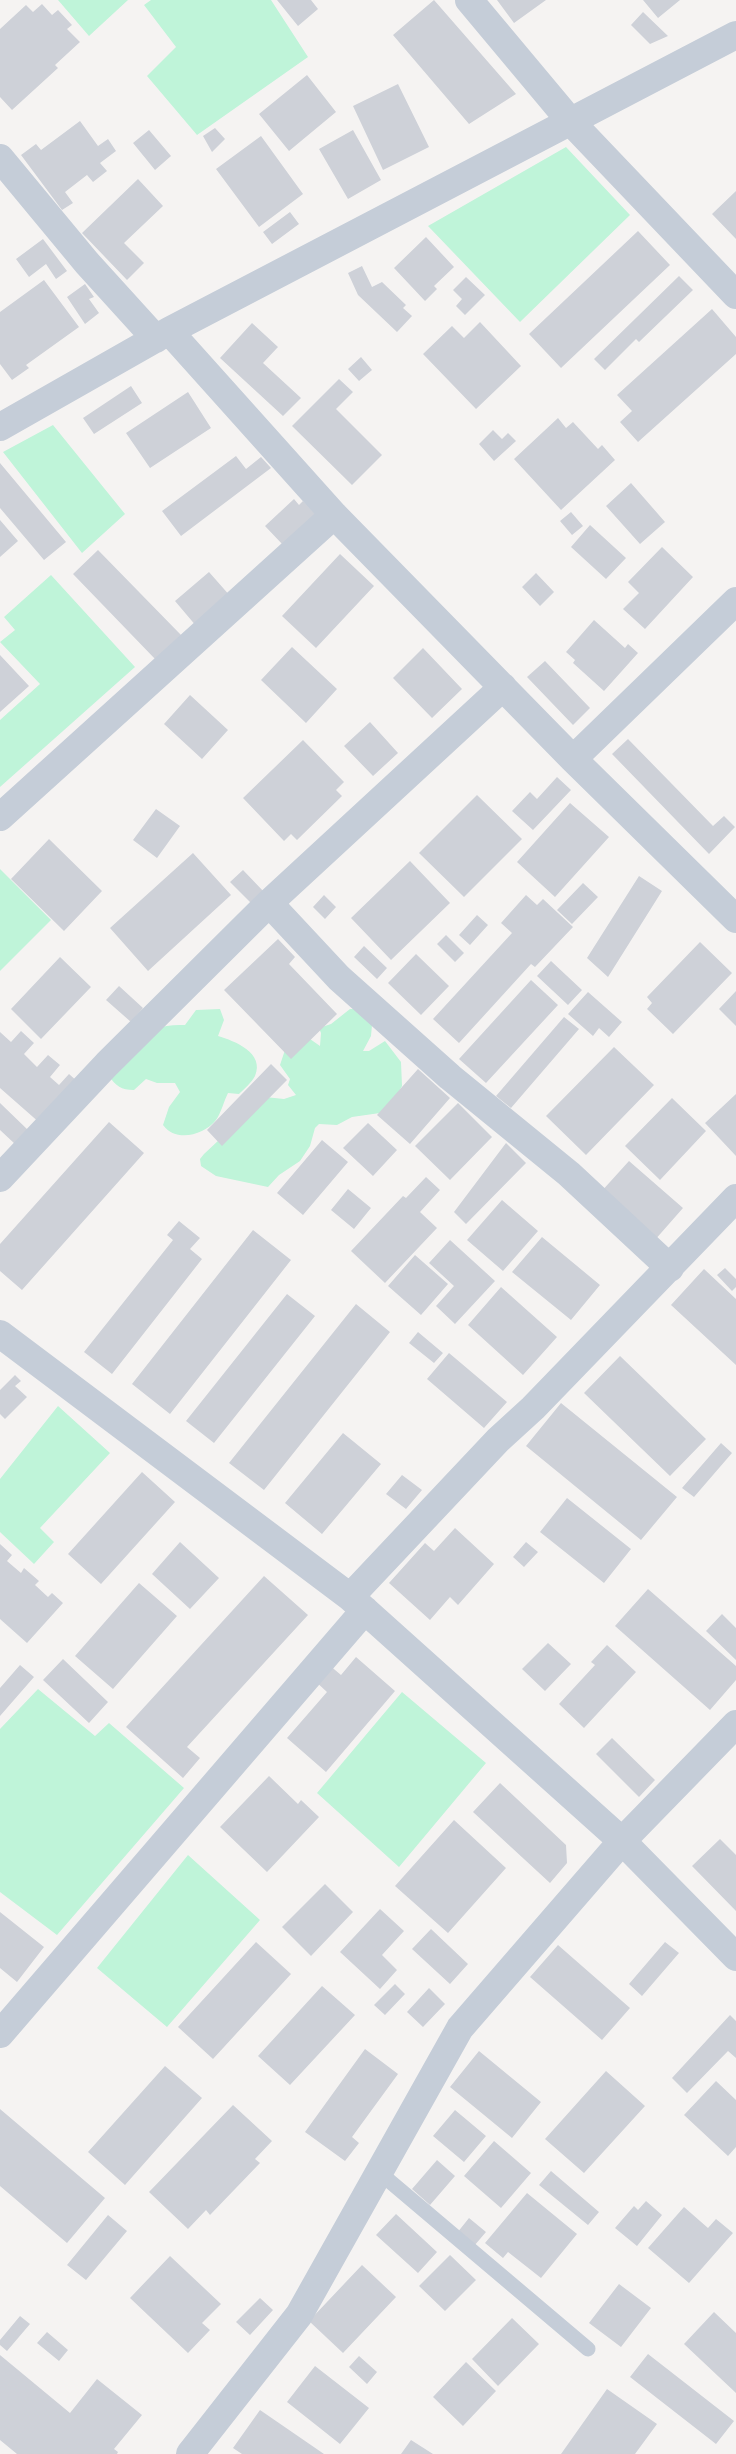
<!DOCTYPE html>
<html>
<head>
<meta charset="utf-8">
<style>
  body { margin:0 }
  canvas { display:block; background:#f5f3f2 }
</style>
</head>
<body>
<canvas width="736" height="2454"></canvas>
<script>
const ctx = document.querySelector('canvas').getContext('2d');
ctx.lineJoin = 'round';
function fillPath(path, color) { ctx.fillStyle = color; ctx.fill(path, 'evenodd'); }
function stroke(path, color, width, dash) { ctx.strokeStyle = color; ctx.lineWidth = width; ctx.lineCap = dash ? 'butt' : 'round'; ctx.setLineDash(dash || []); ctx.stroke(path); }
fillPath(new Path2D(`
  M58,0h70l-39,36z
  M151,0h120l37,57 -111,78 -50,-59 29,-29 -32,-42z
  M566,147l64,68 -110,107 -92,-96z
  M53,425l72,89 -43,39 -79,-101z
  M51,575l84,92 -135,120v-67l40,-36 -40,-42 15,-12 -11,-13z
  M0,869l51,51 -51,51z
  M220,1009l4,11 -6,16c17,5 47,17 37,40 -3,6 -11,13 -16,18l-11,-1c-4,8 -7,20 -12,27 -12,15 -40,23 -53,5l6,-18 11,-15 -5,-9h-18l-11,-4 -12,11c-13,0 -18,-4 -25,-14 25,-30 33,-53 76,-51l11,-15z
  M350,1009h6l16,16 -1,11 -8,15h6l16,-10 16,21 1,24 -8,15 -14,12 -28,4 -15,8 -18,-1 -4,4 -5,18 -10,15 -21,14 -11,12 -52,-11 -15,-10 -1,-7 4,-5 61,-57 19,2 12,-4 -8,-10 2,-6 -10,-14 8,-24 22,-2 10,7 1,-13 -2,-5 12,-4z
  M58,1406l52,47 -70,75 14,14 -20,22 -34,-32v-53z
  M38,1689l57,47 14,-13 75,65 -127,147 -57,-43v-163z
  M402,1692l84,71 -87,104 -82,-74z
  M188,1855l72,65 -93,107 -70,-59z`), '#bff4d9');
fillPath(new Path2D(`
  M277,0h34l7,9 -20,17z
  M434,0l82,94 -47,30 -76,-89z
  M497,0h49l-32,23z
  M643,0h37l-22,18z
  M42,4l10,11 6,-5 14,15 -5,4 13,13 -25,23 3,3 -46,42 -12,-13v-68l26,-24 7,7z
  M643,12l25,24 -18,8 -19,-19z
  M307,75l29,37 -47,39 -30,-37z
  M398,84l31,63 -46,23 -30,-64z
  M80,121l18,25 10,-7 8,12 -16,12 7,8 -14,11 -6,-7 -22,17 8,11 -11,7 -41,-55 15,-11 5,6z
  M215,128l10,11 -13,13 -9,-16z
  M149,130l22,26 -16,14 -22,-27z
  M353,130l28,50 -33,19 -29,-50z
  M261,136l42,58 -44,33 -43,-58z
  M138,179l25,27 -39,37 20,20 -17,17 -45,-47z
  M736,191v48l-24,-25z
  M290,212l9,12 -27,20 -9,-12z
  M638,231l32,34 -109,103 -32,-34z
  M426,237l28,30 -20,19 3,3 -12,12 -31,-33z
  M43,239l24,32 -11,8 -10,-15 -17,13 -13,-18z
  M362,266l10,21 10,-5 24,23 -3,3 9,8 -15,16 -39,-37 -10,-22z
  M679,276l14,14 -54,52 -3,-3 -31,31 -11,-11z
  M466,277l19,18 -20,20 -9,-9 6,-7 -9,-9z
  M44,280l35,47 -53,38 3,3 -17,12 -12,-16v-52z
  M85,284l9,13 -5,2 10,14 -14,11 -18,-27z
  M712,309l24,28v17l-98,88 -18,-20 12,-11 -15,-16z
  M480,322l41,44 -45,43 -53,-55 29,-28 12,12z
  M252,323l26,24 -15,16 38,35 -18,18 -63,-58z
  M361,357l11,13 -13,11 -11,-12z
  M339,379l14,13 -17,17 46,46 -30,30 -60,-59z
  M131,386l11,17 -48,31 -11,-16z
  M188,392l23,36 -61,40 -24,-35z
  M558,418l8,10 7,-6 25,27 4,-4 13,15 -54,50 -47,-51z
  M493,430l9,9 6,-6 8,8 -22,20 -15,-17z
  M236,456l10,13 15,-12 10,11 -90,68 -19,-25z
  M0,463l66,79 -22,18 -44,-52z
  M631,483l34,39 -25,22 -34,-38z
  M294,499l5,6 4,-4 13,14 -33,30 -18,-19z
  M571,512l12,14 -11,9 -12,-14z
  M0,520l18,21 -18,16z
  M590,525l36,33 -20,21 -35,-32z
  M662,547l31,30 -48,52 -22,-20 16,-16 -11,-11z
  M98,550l83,85 -25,25 -83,-86z
  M340,554l34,32 -58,62 -34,-32z
  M209,572l22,25 -34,30 -22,-26z
  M536,573l18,19 -14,14 -18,-19z
  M594,620l31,28 3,-4 10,9 -34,38 -31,-28 2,-3 -9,-8z
  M292,647l45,42 -31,34 -45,-43z
  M423,648l39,41 -30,29 -39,-40z
  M0,655l29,31 -29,26z
  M545,661l45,47 -17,17 -46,-48z
  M190,695l38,35 -26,29 -38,-35z
  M370,722l28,31 -25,23 -29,-30z
  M628,739l85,87 11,-10 11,11 -26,27 -97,-100z
  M303,740l41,42 -8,8 6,6 -45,44 -6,-6 -7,7 -41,-43z
  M557,777l14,13 -38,40 -21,-19 18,-19 7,7z
  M477,795l45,44 -58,58 -45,-44z
  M570,803l39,34 -54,60 -38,-35z
  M156,809l24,17 -23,32 -24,-18z
  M49,839l53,52 -38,40 -53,-52z
  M193,853l38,42 -83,76 -38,-43z
  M410,861l40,42 -59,57 -40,-42z
  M243,870l22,23 -12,12 -23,-23z
  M639,876l23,15 -54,86 -21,-19z
  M583,883l15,14 -26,27 -15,-14z
  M324,895l12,12 -11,12 -12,-12z
  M526,895l11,10 6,-6 30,28 -38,40 -4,-3 -72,79 -26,-24 79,-86 -11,-10z
  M477,915l11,10 -18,20 -11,-10z
  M446,935l18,18 -9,9 -18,-18z
  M278,939l17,18 -6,7 48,50 -46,45 -67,-69z
  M700,942l32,31 -59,61 -26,-25 5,-6 -5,-6z
  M364,946l23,22 -10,11 -23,-22z
  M416,954l33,32 -28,29 -33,-32z
  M60,957l31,30 -50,52 -30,-30z
  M551,961l31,29 -14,15 -31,-29z
  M531,980l27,25 -72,78 -27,-24z
  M119,986l24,22 -12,14 -25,-22z
  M736,991v35l-17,-17z
  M588,992l34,30 -13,15 -10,-9 -6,8 -25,-22z
  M564,1017l15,12 -68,79 -15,-12z
  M21,1031l13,12 -10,11 13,13 11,-12 12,10 -10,12 9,8 10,-11 9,8 -37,42 -41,-36v-56l11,10z
  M614,1047l40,38 -68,70 -40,-39z
  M271,1064l16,16 -65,66 -15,-16z
  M418,1069l32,29 -40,46 -33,-29z
  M736,1094v62l-31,-33z
  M672,1098l34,33 -46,49 -35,-34z
  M0,1103l28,27 -13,14 -15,-14z
  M458,1103l34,34 -42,43 -35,-34z
  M109,1122l35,31 -122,137 -22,-19v-27z
  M368,1123l29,27 -24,26 -30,-28z
  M322,1140l26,22 -45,53 -26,-22z
  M506,1143l20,20 -60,61 -12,-12z
  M629,1161l54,47 -29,33 -54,-48z
  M426,1177l14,13 -20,22 17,16 -52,55 -34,-32 52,-55 3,2z
  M348,1189l23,19 -17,21 -23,-19z
  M502,1200l36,31 -35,40 -36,-31z
  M179,1221l21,17 -10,11 12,10 -90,115 -28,-22 89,-112 -6,-5z
  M253,1230l38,30 -121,154 -38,-30z
  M542,1237l58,48 -29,35 -59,-48z
  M450,1240l45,41 -40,43 -19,-18 18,-20 -25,-23z
  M415,1255l33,29 -27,31 -33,-29z
  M725,1268l11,11v8l-4,4 -15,-16z
  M704,1269l32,30v66l-65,-60z
  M501,1287l56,50 -34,38 -55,-50z
  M287,1294l28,22 -101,127 -28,-22z
  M356,1304l34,28 -126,158 -35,-27z
  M418,1332l25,21 -9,10 -25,-20z
  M449,1353l58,49 -23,26 -57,-49z
  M620,1356l86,83 -36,37 -86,-83z
  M15,1375l6,6 -6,5 12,11 -22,22 -5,-5v-24z
  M561,1403l116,94 -36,43 -115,-94z
  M343,1433l38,31 -59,70 -37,-31z
  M721,1443l11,10 -38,44 -12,-9z
  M142,1472l33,30 -74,82 -33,-30z
  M402,1475l20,15 -16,19 -20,-15z
  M567,1498l64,51 -27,34 -64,-51z
  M455,1528l39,36 -36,41 -8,-8 -20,23 -41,-37 36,-40 9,8z
  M180,1542l39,36 -29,31 -38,-35z
  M526,1542l12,10 -14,15 -11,-10z
  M0,1544l12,11 -5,6 14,12 3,-5 15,13 -4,4 13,12 4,-4 11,10 -36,40 -27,-24z
  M264,1576l44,39 -121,132 13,11 -17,20 -57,-51z
  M139,1583l38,33 -64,73 -38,-33z
  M648,1589l88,77v14l-26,30 -95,-84z
  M722,1614l14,14v32l-30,-29z
  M548,1643l23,21 -26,27 -23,-22z
  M607,1645l29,27 -52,56 -25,-24 36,-39 -4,-3z
  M356,1657l39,34 -69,81 -39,-34 40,-46 -13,-12 14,-16 13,11z
  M63,1659l45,43 -19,21 -46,-43z
  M20,1665l14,12 -34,39v-28z
  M612,1738l43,42 -16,17 -43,-43z
  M269,1776l29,28 3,-4 18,17 -52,55 -47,-45z
  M500,1783l66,62 1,18 -17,20 -77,-71z
  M454,1820l52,48 -58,65 -53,-47z
  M720,1839l16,16v56l-44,-45z
  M325,1884l28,28 -42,44 -29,-29z
  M380,1909l24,22 -22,24 15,15 -17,19 -40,-37z
  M0,1912l44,35 -27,35 -17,-14z
  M431,1929l37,35 -18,20 -38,-35z
  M256,1942l35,32 -78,85 -35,-32z
  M665,1942l14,11 -37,43 -13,-12z
  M558,1945l72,63 -28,32 -72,-63z
  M395,1984l10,10 -20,21 -11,-10z
  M322,1986l33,29 -65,70 -32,-29z
  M429,1988l16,16 -22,23 -16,-15z
  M730,2015l6,6v37l-8,-7 -41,42 -15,-15z
  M365,2049l33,25 -46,63 7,6 -14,18 -40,-29z
  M479,2051l62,51 -29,36 -62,-51z
  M165,2066l37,32 -77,87 -37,-33z
  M606,2071l39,35 -61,67 -39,-34z
  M716,2081l20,19v47l-8,9 -44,-41z
  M233,2105l39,36 -17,18 5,4 -50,52 -4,-5 -18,19 -39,-37z
  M0,2109l105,89 -38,45 -67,-57z
  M455,2110l31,26 -22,26 -31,-26z
  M494,2141l37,32 -30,35 -37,-32z
  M437,2160l18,16 -25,29 -18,-16z
  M551,2171l48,41 -11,13 -49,-40z
  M527,2193l50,41 -36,44 -33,-26 -5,6 -18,-15z
  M646,2201l16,14 -25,31 -22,-18 19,-22 4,4z
  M684,2207l24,21 8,-9 17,14 -44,50 -41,-35z
  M396,2214l41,38 -19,21 -42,-38z
  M108,2215l19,16 -41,49 -19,-15z
  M469,2218l17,14 -12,14 -17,-13z
  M450,2255l26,25 -31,31 -26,-25z
  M170,2256l51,48 -19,19 8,7 -22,23 -58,-55z
  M362,2265l34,32 -53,56 -34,-32z
  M619,2284l32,24 -30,39 -32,-24z
  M260,2298l13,12 -23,25 -14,-13z
  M714,2312l22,21v60l-52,-49z
  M20,2316l10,8 -23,27 -7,-6v-5z
  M512,2318l27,26 -41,42 -26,-27z
  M47,2332l21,18 -9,11 -22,-18z
  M648,2354l86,67 -18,23 -86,-67z
  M0,2355l70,58 27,-34 45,36 -28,34 4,3 -1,2h-100l-17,-14z
  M359,2356l18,16 -10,12 -18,-17z
  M466,2362l30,29 -33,35 -30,-29z
  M315,2366l54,42 -29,36 -53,-42z
  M607,2389l50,35 -22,30h-74z
  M260,2410l64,44h-82l-9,-6z
  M411,2440l22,14h-32z`), '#ced1d8');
stroke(new Path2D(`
  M380,2173l208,176`), '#c5cdd8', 15);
stroke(new Path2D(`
  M469,0l102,122 165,173
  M0,158l87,105 69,76
  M169,331l165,184 239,244 163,160
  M0,427l169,-96 567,-296
  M573,759l163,-158
  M0,817l334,-302
  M269,903l70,75 111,99 119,97 101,94
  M0,1178l107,-114 162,-161 234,-216
  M0,1334l350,263 272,244 114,116
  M350,1597l148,-157 35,-32 203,-210
  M0,2034l365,-424
  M190,2454l109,-139 161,-287 162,-187 114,-117`), '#c5cdd8', 28);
</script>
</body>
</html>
